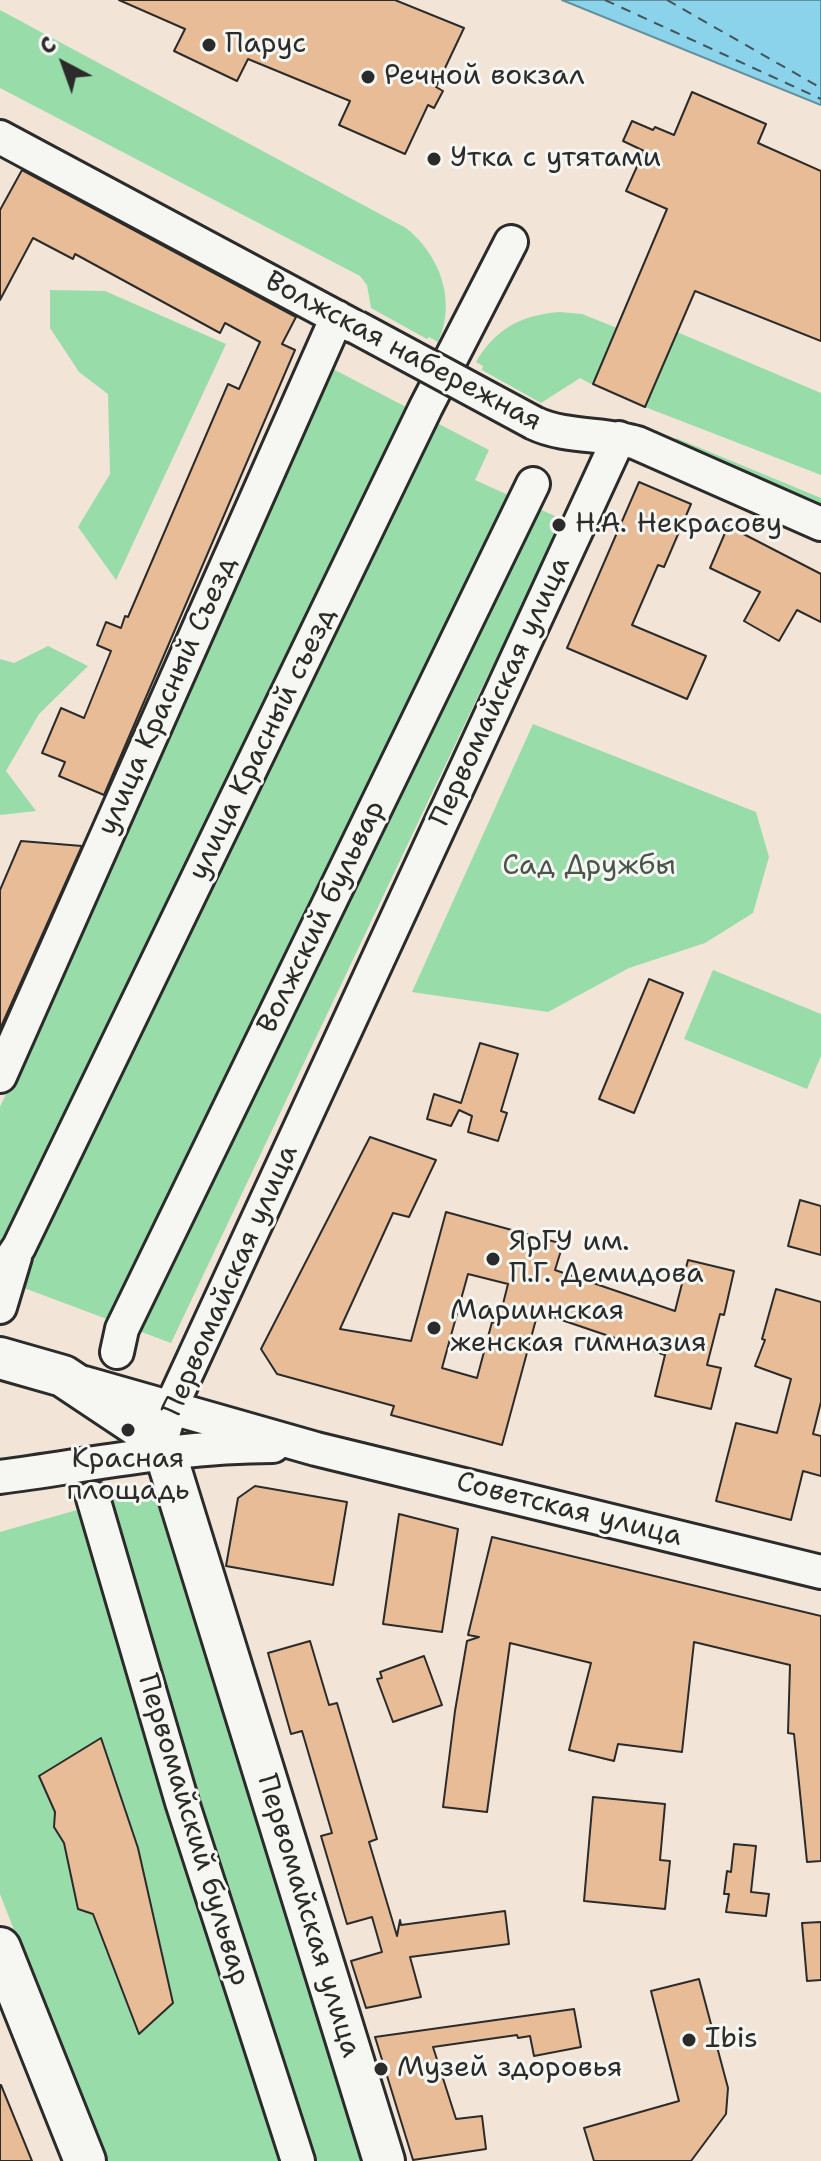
<!DOCTYPE html>
<html>
<head>
<meta charset="utf-8">
<style>
  body { margin:0 }
  #map { position:relative; width:821px; height:2161px; overflow:hidden; background:#f2e5d7; font-family:"Shantell Sans",sans-serif }
  canvas { display:block }
  .north { position:absolute; left:24px; top:24px; width:80px; height:80px; -webkit-text-stroke:6px #f6f6f2; paint-order:stroke; rotate:319deg; font-size:22px; font-weight:700; line-height:32px; text-align:center; color:#2b2b2b }
  .north::after { content:''; display:block; margin:auto; width:28px; height:36px; background:#2b2b2b; clip-path:polygon(50% 0,100% 100%,50% 72%,0 100%) }
</style>
</head>
<body>
<div id="map">
<canvas width="821" height="2161"></canvas>
<div class="north">С</div>
</div>
<script>
const ctx = document.querySelector('canvas').getContext('2d');
ctx.lineJoin = 'round';
function fillPath(path, color) { ctx.fillStyle = color; ctx.fill(path, 'evenodd'); }
function stroke(path, color, width, dash) { ctx.strokeStyle = color; ctx.lineWidth = width; ctx.lineCap = dash ? 'butt' : 'round'; ctx.setLineDash(dash || []); ctx.stroke(path); }
function label(font, color, halo, rows, align = 'center') {
  ctx.font = font + ' "Shantell Sans",sans-serif'; ctx.lineWidth = 6; ctx.setLineDash([]); ctx.textBaseline = 'middle'; ctx.strokeStyle = halo; ctx.fillStyle = color; for (const [text, x, y, turn = 0] of rows) {
    ctx.save(); ctx.translate(x, y); ctx.rotate((+turn || 0) * Math.PI / 180); ctx.textAlign = isNaN(turn) ? turn : align; if (halo) ctx.strokeText(text, 0, 0); ctx.fillText(text, 0, 0); ctx.restore();
  }
}
fillPath(new Path2D(`
  M0,10l406,218c34,27 51,73 32,114l-9,-5 -2,2 -56,-31 -4,-23 -7,-9 -360,-188z
  M50,290l55,1 121,53 -110,236 -38,-53 32,-53 -2,-80 -29,-22 -29,-44z
  M559,312l23,2 35,14 -24,57 -13,-7 -39,25 -59,-33 1,-4 -7,-4c19,-33 45,-47 83,-50z
  M677,332l144,61v82l-176,-68z
  M333,369l156,81 -14,30 91,41 -77,152 -318,670 -171,-64v-172z
  M676,438l145,60v16l-149,-66z
  M48,646l40,20 -49,48 -33,57 30,40 -36,4v-156l14,4z
  M533,724l223,88 13,45 -16,56 -48,30 -76,25 -81,44 -136,-20z
  M713,970l108,44v42l-14,33 -123,-50z
  M147,1490l26,7 204,664h-273l-104,-267v-362z`), '#97dca9');
const water = new Path2D(`
  M562,0h259v105z`);
fillPath(water, '#8ad3eb');
stroke(water, '#64909e', 2);
stroke(new Path2D(`
  M605,0l216,99
  M667,0l154,88`), '#43555b', 2, [10, 8]);
const building = new Path2D(`
  M119,0h276l69,28 -28,59 7,4 -9,17 -6,-3 -23,49 -66,-29 11,-24 -102,-42 -11,22 -63,-30 11,-22z
  M692,92l74,32 -8,19 63,28v170l-126,-50 -50,116 -52,-23 74,-175 -41,-18 18,-40 -21,-10 9,-20 21,9 2,-3 19,8z
  M22,170l274,147 -14,27 13,6 -191,445 -45,-19 6,-14 -23,-9 19,-45 23,10 27,-67 -14,-6 9,-23 15,6 4,-12 3,1 100,-233 11,5 21,-47 -35,-19 -5,10 -145,-79 -2,5 -40,-21 -33,62v-90z
  M639,482l52,22 -27,63 -6,-2 -26,60 74,31 -19,43 -120,-51z
  M728,526l93,48v48l-24,-12 -18,31 -35,-20 16,-29 -50,-24z
  M21,841l61,5 -82,183v-139z
  M649,979l34,14 -49,120 -35,-14z
  M480,1043l38,11 -17,57 6,2 -9,28 -30,-9 4,-16 -13,-6 -8,16 -24,-7 7,-25 27,9z
  M370,1137l66,23 -27,57 -16,-4 -53,116 71,12 35,-129 117,32 -8,26 120,41 13,-51 46,11 -10,44 -4,-1 -13,51 14,3 -10,41 -56,-13 10,-41 -127,-43 -36,133 -111,-30 3,-9 -117,-32 -16,-25zM468,1274l40,10 -10,40 -6,-2 -15,56 -35,-10z
  M800,1200l21,6v49l-33,-9z
  M776,1289l45,13v100l-8,32 8,2v40l-18,-5 -12,49 -75,-19 20,-78 41,10 14,-54 -36,-13 10,-26 -3,-1z
  M255,1486l92,16 -14,83 -107,-19 12,-68z
  M399,1514l59,15 -16,103 -59,-8z
  M492,1537l329,79v245l-14,1 -13,-128 -6,-1 2,-68 -96,-23 -12,110 -64,-8 -4,17 -45,-11 22,-87 -81,-20 -23,169 -44,-5 12,-96 12,-70 12,-4 -11,-2z
  M310,1641l19,64 8,-2 40,136 -8,3 28,94 3,-16 1,5 104,-14 4,33 -99,13 11,40 -55,11 -15,-47 31,-9 -10,-35 -25,7 -26,-88 11,-3 -30,-102 -11,3 -23,-81z
  M424,1656l18,49 -49,17 -16,-43 5,-1 -2,-6z
  M101,1738l37,110 35,155 -34,31 -46,-120 -15,-5 -14,-66 -10,-16 1,-15 -16,-36z
  M593,1797l72,7 -5,56 10,1 -5,48 -81,-8z
  M734,1844l22,2 -5,46 18,2 -3,22 -40,-4 3,-18h-5l3,-23 4,1z
  M821,1922v58l-14,1 -5,-58z
  M699,1979l29,109 -2,26 -35,47h-97l-10,-33 95,-27 -28,-110z
  M574,2009l7,38 -47,9 -4,-20 -12,2 -1,-3 -84,12 23,72 26,-3 4,33 -73,11 -38,-123z
  M0,2085h1l31,76h-32z`);
fillPath(building, '#e7bc97');
stroke(building, '#2b2b2b', 2);
const minor = new Path2D(`
  M0,137l353,189
  M534,423c31,15 70,10 103,20l184,81
  M0,1076l337,-759
  M0,1275l19,-28 407,-840 85,-165
  M0,1307l15,-50
  M117,1352l5,-23 411,-845
  M84,1383l232,66 505,123
  M166,1455l-3,-20 8,-28 448,-969
  M0,1477c90,-12 182,-31 273,-31
  M93,1498l89,304 116,359`);
const major = new Path2D(`
  M0,1358l63,18 78,52 25,27 218,706
  M0,1948l85,213`);
stroke(minor, '#2b2b2b', 38);
stroke(major, '#2b2b2b', 46);
stroke(minor, '#f6f6f2', 32);
stroke(major, '#f6f6f2', 40);
const minorBridge = new Path2D(`
  M356,327l178,96`);
stroke(minorBridge, '#2b2b2b', 38, []);
stroke(minorBridge, '#f6f6f2', 32);
for (const [x, y, r, color] of [
  [209,45,8,"#2b2b2b"],
  [368,77,8,"#2b2b2b"],
  [434,159,8,"#2b2b2b"],
  [559,525,8,"#2b2b2b"],
  [493,1259,8,"#2b2b2b"],
  [434,1328,8,"#2b2b2b"],
  [128,1430,8,"#2b2b2b"],
  [689,2040,8,"#2b2b2b"],
  [381,2069,8,"#2b2b2b"]
]) { const dot = new Path2D(); dot.arc(x, y, r, 0, 2 * Math.PI); ctx.fillStyle = color; ctx.fill(dot); stroke(dot, '#f6f6f2', 3); }
label('28px', '#2b2b2b', '#f6f6f2', [
  ["Парус",225,45],
  ["Речной вокзал",384,77],
  ["Утка с утятами",450,159],
  ["Н.А. Некрасову",575,525],
  ["ЯрГУ им.",509,1243],
  ["П.Г. Демидова",509,1275],
  ["Мариинская",450,1312],
  ["женская гимназия",450,1344],
  ["Красная",128,1460,"center"],
  ["площадь",128,1492,"center"],
  ["Ibis",705,2040],
  ["Музей здоровья",397,2069]
], 'left');
label('28px', '#2b2b2b', '#f6f6f2', [
  ["Волжская набережная",403,352,28],
  ["Первомайская улица",501,692,-65],
  ["улица Красный Съезд",168,696,-66],
  ["улица Красный съезд",263,744,-64],
  ["Волжский бульвар",322,917,-64],
  ["Первомайская улица",231,1281,-66],
  ["Советская улица",569,1510,14],
  ["Первомайский бульвар",193,1830,73],
  ["Первомайская улица",308,1916,73]
]);
label('28px', '#46574a', '#f6f6f2', [
  ["Сад Дружбы",589,867]
]);
</script>
</body>
</html>
